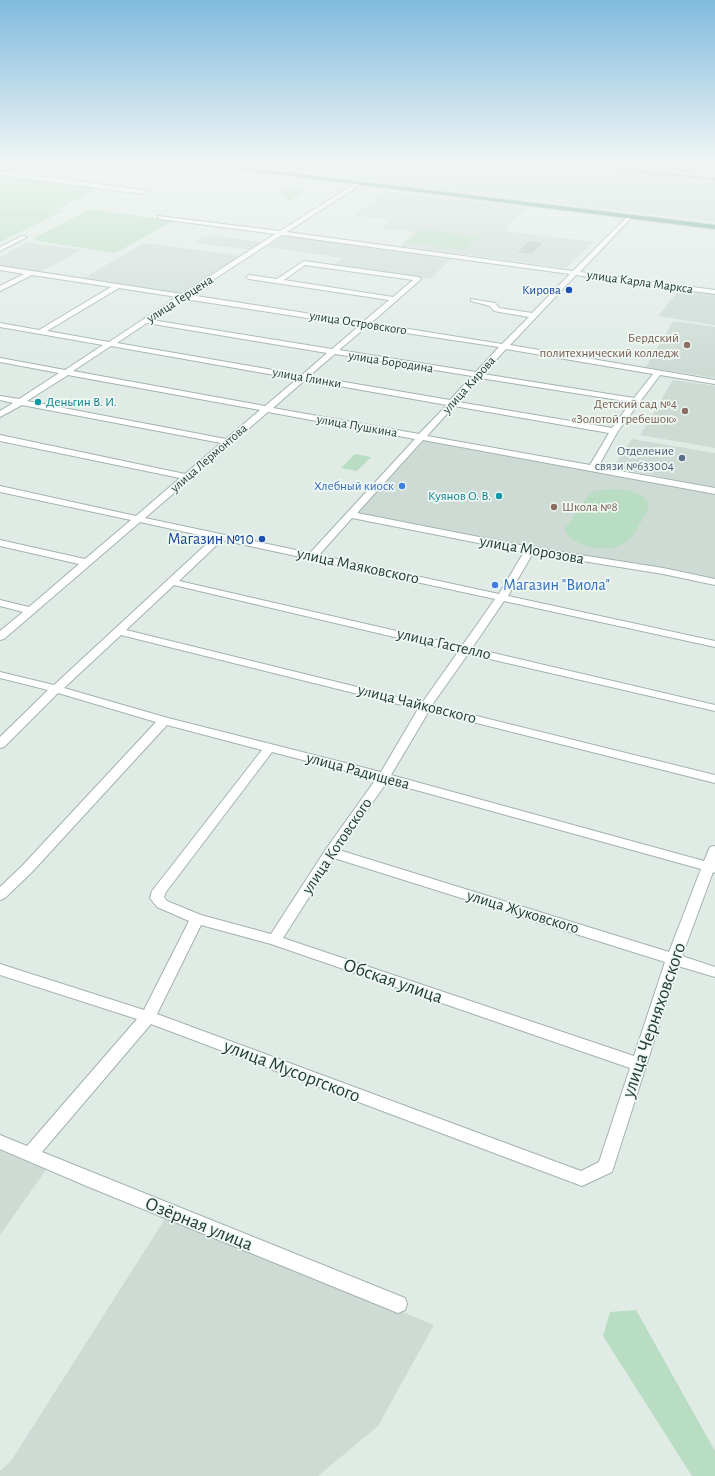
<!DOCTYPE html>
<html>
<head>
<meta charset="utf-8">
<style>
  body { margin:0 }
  canvas { display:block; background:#e0ebe6 }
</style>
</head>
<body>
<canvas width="715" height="1476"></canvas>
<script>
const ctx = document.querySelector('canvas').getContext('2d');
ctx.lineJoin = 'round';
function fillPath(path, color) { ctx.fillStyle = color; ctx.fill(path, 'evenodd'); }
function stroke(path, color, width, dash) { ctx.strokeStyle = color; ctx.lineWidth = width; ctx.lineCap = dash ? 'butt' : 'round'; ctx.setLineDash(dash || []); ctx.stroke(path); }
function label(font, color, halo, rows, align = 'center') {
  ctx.font = font + ' "Alegreya Sans",sans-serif'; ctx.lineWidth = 3.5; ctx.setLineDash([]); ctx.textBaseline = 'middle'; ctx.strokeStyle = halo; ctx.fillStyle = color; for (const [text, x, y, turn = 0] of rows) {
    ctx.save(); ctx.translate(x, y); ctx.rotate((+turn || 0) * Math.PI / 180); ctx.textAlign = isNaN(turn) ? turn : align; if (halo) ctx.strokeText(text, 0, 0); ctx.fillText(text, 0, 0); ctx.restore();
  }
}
fillPath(new Path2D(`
  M0,162h31l-23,10 -8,-1z
  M375,162h336l4,1v59l-366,-43z
  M386,191l140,16 -27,29 5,-5 90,11 -28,26 -166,-22 14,-14 -33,-4 9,-8 -36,-5z
  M212,235l52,8 -12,7 -58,-7 10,-7 6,1z
  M284,236l167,23 -21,20 -96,-13 9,-8 -76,-11z
  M28,242l53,8 -41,22 -40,-6v-9z
  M144,243l99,13 -58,38 -103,-15z
  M680,289l35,5v31l-57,-9z
  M673,321l42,6v51l-69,-11z
  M673,380l42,6v62l-75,-13z
  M632,439l83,14v33l-1,2 -101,-21z
  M424,441l291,53v91l-358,-72z
  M0,1147l48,20 -48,68z
  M168,1214l266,111 -56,101 -60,50h-318v-5l11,-10z`), '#cedbd5');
fillPath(new Path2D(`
  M0,174l100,13 -44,23 7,1 -63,31z
  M289,189l17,2 -17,10 -10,-7z
  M91,209l82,12 -57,32 -78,-12 -4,-3z
  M424,229l55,8 -15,13 -57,-8z
  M355,454l16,3 -14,14 -16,-3z
  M607,489c13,0 40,1 42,18 -5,9 -14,28 -21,34 -15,13 -54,8 -63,-10l1,-4 22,-31 4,-4z
  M636,1310l79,141v25h-23l-89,-140 7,-24z`), '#b8ddc3');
const building = new Path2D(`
  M529,242l13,1 -11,10 -12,-1z`);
fillPath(building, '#b5c6bf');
stroke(building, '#b2c5bd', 1);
const minor = new Path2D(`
  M0,171l143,19 3,2 -3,2 -143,-19z
  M359,181l3,2 -1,1 -74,48 286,39 56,-56 3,2 -1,1 -51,54 135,18v4l-139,-19 -66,70 205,35v4l-55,-9 -42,56 -20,36 117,21v6l-292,-54 -66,73 173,34 133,21 52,11v6l-52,-11 -130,-21 -25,43 207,45v6l-211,-46 -32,47 243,57v6l-247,-57 -36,51 283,70v8l-286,-72 -38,64 313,86 6,-14 5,-1v27l-2,-1 -31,84 33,11v10l-37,-11 -66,206 -30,14 -431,-162 -109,128 363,146 2,6 -2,6 -7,3 -314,-128 -84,-36v-14l27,11 110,-127 -137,-44v-11l144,46 45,-89 -32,-14 -7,-9 2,-7 110,-141 -95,-25 -135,147 -27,26 -5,2v-13l22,-21 134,-144 -98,-29 -54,54 -4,1v-11l48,-47 -48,-12v-6l54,13 159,-147 -73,-16 -136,117 -4,1v-9l23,-19 -23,-6v-6l29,7 50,-43 -79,-18v-6l85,19 46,-39 -131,-28v-6l136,30 44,-38 -180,-37v-6l185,39 36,-31 -199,-38 -22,12v-6l13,-8 -13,-3v-4l19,3 40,-26 -59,-11v-4l65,12 38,-25 -103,-18v-4l39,7 72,-43 -79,-12 -32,16v-5l24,-12 -24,-4v-4l182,28 93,-60 -115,-15 -2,-1v-2l122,15zM282,235l288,39 -38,39 -33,-5 -4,-5 -24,-4v2l19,5 4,5 35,6 -27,27 -131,-21 49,-43 1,-1 -3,-2 -114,-16 -27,18 -28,-4 -3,2 3,2 140,21 -26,22 -173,-27zM305,265l108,15 -20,17 -109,-17zM119,288l58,9 -68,45 -62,-11zM185,299l174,27 -27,23 -180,-29zM147,323l180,30 -25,22 -185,-32zM366,327l133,20 -23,25 -137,-22zM111,346l186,33 -32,27 -192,-35zM506,349l147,25 -19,24 -151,-24zM335,354l137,22 -22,24 -141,-24zM68,375l192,35 -34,29 -199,-38zM480,378l151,24 -19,26 -154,-26zM305,380l142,25 -28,29 -146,-26zM454,406l155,27 -19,32 -163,-29zM268,412l147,27 -105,114 -165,-35zM352,518l172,34 -25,42 -180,-39zM222,540l273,59 -33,47 -283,-65zM174,585l284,67 -36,51 -296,-73zM121,635l297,74 -37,63 -213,-54 -104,-30zM272,752l104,27 -50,70 -55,85 -70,-19 -34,-14 -3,-4 2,-5zM387,782l314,87 -32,83 -330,-102zM334,858l331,104 -31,94 -351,-118zM201,925l70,19 359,124 -31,94 -18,9 -424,-157z
  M22,236l5,1 -27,14v-4z`);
const major = new Path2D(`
  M180,162h18l517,63v4z`);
stroke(minor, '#a3b3ad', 2);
stroke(major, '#c1c8c6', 2);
fillPath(minor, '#fff');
fillPath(major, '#64a193');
stroke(new Path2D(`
  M604,168l111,11
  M673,168l26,5`), '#5b7770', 1.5, [4, 2]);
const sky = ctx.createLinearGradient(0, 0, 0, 369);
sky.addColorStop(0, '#81bbdf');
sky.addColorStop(0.44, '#f1f6f4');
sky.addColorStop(1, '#f1f6f400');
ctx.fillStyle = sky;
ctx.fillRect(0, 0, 715, 369);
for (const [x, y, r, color] of [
  [569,290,4,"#1a4fb4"],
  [687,345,4,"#8d6e63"],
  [38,402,4,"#0f9aa8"],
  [685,411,4,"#8d6e63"],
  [682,458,4,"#5c6f8a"],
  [402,486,4,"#3f7fe0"],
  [499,496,4,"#0f9aa8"],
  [554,507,4,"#8d6e63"],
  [262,539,4,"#1a4fb4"],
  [495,585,4,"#3f7fe0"]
]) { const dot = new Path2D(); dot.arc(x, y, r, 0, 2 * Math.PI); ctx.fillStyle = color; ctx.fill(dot); stroke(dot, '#f0f8f4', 1.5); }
label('13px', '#213c35', '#f0f8f4', [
  ["улица Карла Маркса",640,282,8],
  ["улица Герцена",180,299,-33],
  ["улица Островского",358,323,9],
  ["улица Бородина",391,362,9],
  ["улица Глинки",307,378,10],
  ["улица Кирова",469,385,-48],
  ["улица Пушкина",357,426,10],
  ["улица Лермонтова",209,458,-41]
]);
label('13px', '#164399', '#f0f8f4', [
  ["Кирова",561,290]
], 'right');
label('13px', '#785e54', '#f0f8f4', [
  ["Бердский",679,338],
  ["политехнический колледж",679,353],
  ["Детский сад №4",677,404],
  ["«Золотой гребешок»",677,419],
  ["Школа №8",562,507,"left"]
], 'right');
label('13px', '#0d838f', '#f0f8f4', [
  ["Деньгин В. И.",46,402],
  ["Куянов О. В.",491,496,"right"]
], 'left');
label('13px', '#4e5e75', '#f0f8f4', [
  ["Отделение",674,451],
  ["связи №633004",674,466]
], 'right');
label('13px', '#366cbe', '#f0f8f4', [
  ["Хлебный киоск",394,486]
], 'right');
label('16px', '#164399', '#f0f8f4', [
  ["Магазин №10",254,539]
], 'right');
label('16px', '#213c35', '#f0f8f4', [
  ["улица Морозова",532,550,10],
  ["улица Маяковского",358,566,12],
  ["улица Гастелло",444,644,13],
  ["улица Чайковского",417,704,14],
  ["улица Радищева",358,771,15],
  ["улица Котовского",337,846,-56],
  ["улица Жуковского",523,912,17]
]);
label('16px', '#366cbe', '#f0f8f4', [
  ["Магазин \"Виола\"",503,585]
], 'left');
label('19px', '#213c35', '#f0f8f4', [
  ["Обская улица",393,981,19],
  ["улица Черняховского",654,1020,-71],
  ["улица Мусоргского",292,1071,21],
  ["Озёрная улица",199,1224,22]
]);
</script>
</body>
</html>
